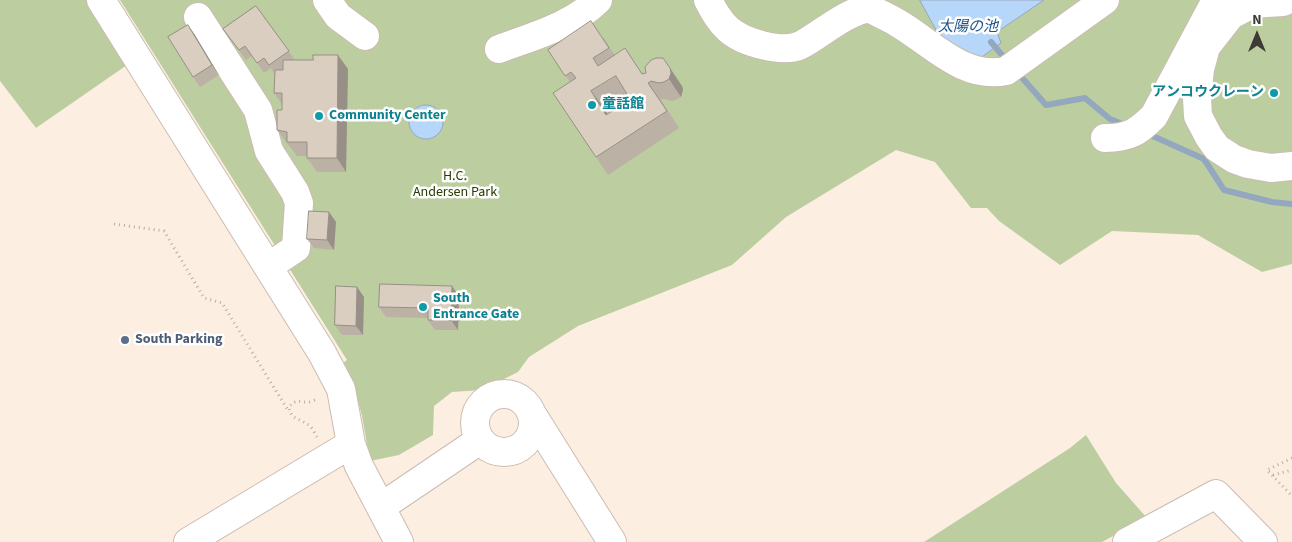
<!DOCTYPE html>
<html>
<head>
<meta charset="utf-8">
<style>
  body { margin:0 }
  #map { position:relative; width:1292px; height:542px; overflow:hidden; background:#fdeee2; font-family:"Source Sans 3",sans-serif }
  canvas { display:block }
  .north { position:absolute; left:1232px; top:10px; width:50px; height:50px; -webkit-text-stroke:4px #fefefe; paint-order:stroke; rotate:0deg; font-size:14px; font-weight:700; line-height:20px; text-align:center; color:#403a36 }
  .north::after { content:''; display:block; margin:auto; width:18px; height:22px; background:#403a36; clip-path:polygon(50% 0,100% 100%,50% 72%,0 100%) }
</style>
</head>
<body>
<div id="map">
<canvas width="1292" height="542"></canvas>
<div class="north">N</div>
</div>
<script>
const ctx = document.querySelector('canvas').getContext('2d');
ctx.lineJoin = 'round';
function fillPath(path, color) { ctx.fillStyle = color; ctx.fill(path, 'evenodd'); }
function stroke(path, color, width, dash) { ctx.strokeStyle = color; ctx.lineWidth = width; ctx.lineCap = dash ? 'butt' : 'round'; ctx.setLineDash(dash || []); ctx.stroke(path); }
function label(font, color, halo, rows, align = 'center') {
  ctx.font = font + ' "Source Sans 3","Noto Sans JP",sans-serif'; ctx.lineWidth = 5; ctx.setLineDash([]); ctx.textBaseline = 'middle'; ctx.strokeStyle = halo; ctx.fillStyle = color; for (const [text, x, y, turn = 0] of rows) {
    ctx.save(); ctx.translate(x, y); ctx.rotate((+turn || 0) * Math.PI / 180); ctx.textAlign = isNaN(turn) ? turn : align; if (halo) ctx.strokeText(text, 0, 0); ctx.fillText(text, 0, 0); ctx.restore();
  }
}
fillPath(new Path2D(`
  M0,0h87l40,65 -91,63 -36,-47z
  M120,0h1172v264l-30,8 -64,-37 -86,-4 -52,34 -61,-44 -12,-13h-16l-36,-46 -39,-12 -110,67 -54,48 -154,61 -49,31 -11,15 -36,18 -30,2 -18,14 -1,29 -34,20 -29,6 -8,-45 -8,-30 -12,-22 5,-4z
  M1086,435l30,48 31,35 -45,24h-178l146,-94z`), '#bccea0');
const water = new Path2D(`
  M920,0h124l-47,32 4,11 -41,30z
  M409 122a17 17 0 1 1 34 0a17 17 0 1 1-34 0Z`);
fillPath(water, '#b7d7fa');
stroke(water, '#93a8bf', 1);
stroke(new Path2D(`
  M991,42l16,19
  M1017,72l29,33 39,-7 25,21 15,6
  M1146,133l58,26 20,31 48,12 20,2`), '#93a8bf', 6);
const minor = new Path2D(`
  M101,0l221,353 19,36 10,55 8,22 40,76
  M327,0l11,16 27,20
  M708,0c5,10 11,21 20,29 14,13 54,25 73,16 22,-12 43,-32 68,-37 9,5 19,9 27,14 35,20 67,58 110,49l99,-71
  M1252,4l-21,11 -25,32 -6,22 -3,29 1,18 11,21 8,11 17,11 14,5 23,4 21,-2
  M1234,5l49,-3 4,-2
  M198,17l60,93 11,41 26,41 4,11 -3,45 -28,19
  M499,49c34,-13 73,-23 99,-49
  M1105,138c24,0 33,-6 49,-22l62,-116
  M475 423a29 29 0 1 1 58 0a29 29 0 1 1-58 0Z
  M530,411l82,131
  M381,507l99,-67
  M188,542l163,-98
  M1127,542l89,-48 47,48`);
stroke(minor, '#cbbcb1', 30);
stroke(new Path2D(`
  M114,224l50,7 40,67 18,5 67,109
  M317,437c-2,-3 -4,-8 -7,-11 -8,-7 -20,-6 -21,-19 7,-9 11,-4 20,-5 1,0 8,-3 9,-3
  M1292,458l-25,12 25,26
  M1273,475l19,-5`), '#b8ada4', 3, [1, 4]);
stroke(minor, '#fff', 28);
fillPath(new Path2D(`
  M256,6l39,54 53,9 -2,103h-29l-10,-14v-2h-10l-20,-26 5,-20v-6l-8,-11v-19l-3,-6 -7,5 -12,-17 -6,4 -23,-31z
  M188,25l31,50 -19,12 -7,-10z
  M604,38l10,16 29,19h3l-1,-6 37,19 1,4 -2,7 -4,2 -5,2 -9,-2 -2,1 18,28 -71,47 -12,-18 -26,-75 -22,-32zM627,94l3,5 -23,15 -3,-6z
  M329,212l7,10 -2,28 -20,-2 -7,-9z
  M357,287l7,10 -1,38h-21l-7,-10z
  M459,296l-1,34h-23l-7,-10v-2l-42,-1 -7,-10z`), '#bbb1a5');
fillPath(new Path2D(`
  M188,25l7,10 24,40 -7,-10z
  M338,55l10,14 -2,103 -9,-14z
  M670,68l12,18 1,4 -2,7 -12,-18z
  M591,91l13,17 14,24 -12,-17z
  M329,212l7,10 -2,28 -7,-10z
  M452,286l7,10 -1,34 -7,-10z
  M357,287l7,10 -1,38 -7,-9z`), '#989086');
const building = new Path2D(`
  M256,6l33,45 -20,14 -5,-7 -7,5 -12,-17 -6,4 -16,-21z
  M591,21l18,27 -16,10 5,8 27,-18 17,26 4,-1 -1,-6 6,-7 5,-2h7l7,10 1,5 -2,6 -5,3 -5,1 -8,-2 -3,2 19,28 -71,46 -43,-64 23,-15 -5,-6 -6,4 -17,-26zM616,76l14,23 -24,16 -15,-24z
  M188,25l24,40 -19,12 -25,-40z
  M313,55h25l-1,103h-30v-16h-20v-10l-10,-2v-20h5v-17h-8l1,-23h8v-10h30z
  M309,211l20,1 -2,28 -20,-1z
  M380,284l72,2 -1,34h-23v-12l-49,-1z
  M336,286l21,1 -1,39 -21,-1z`);
fillPath(building, '#d9cec0');
stroke(building, '#989086', 1);
for (const [x, y, r, color] of [
  [1274,93,5,"#0f9aa8"],
  [592,105,5,"#0f9aa8"],
  [319,116,5,"#0f9aa8"],
  [423,307,5,"#0f9aa8"],
  [125,340,5,"#5c6f8a"]
]) { const dot = new Path2D(); dot.arc(x, y, r, 0, 2 * Math.PI); ctx.fillStyle = color; ctx.fill(dot); stroke(dot, '#fefefe', 2); }
label('bold 14px', '#0d838f', '#fefefe', [
  ["アンコウクレーン",1264,93,"right"],
  ["童話館",602,105],
  ["Community Center",329,116],
  ["South",433,299],
  ["Entrance Gate",433,315]
], 'left');
label('14px', '#2a3b00', '#fefefe', [
  ["H.C.",455,177],
  ["Andersen Park",455,193]
]);
label('bold 14px', '#4e5e75', '#fefefe', [
  ["South Parking",135,340]
], 'left');
label('italic 15px', '#1b5288', '#fefefe', [
  ["太陽の池",968,28]
]);
</script>
</body>
</html>
